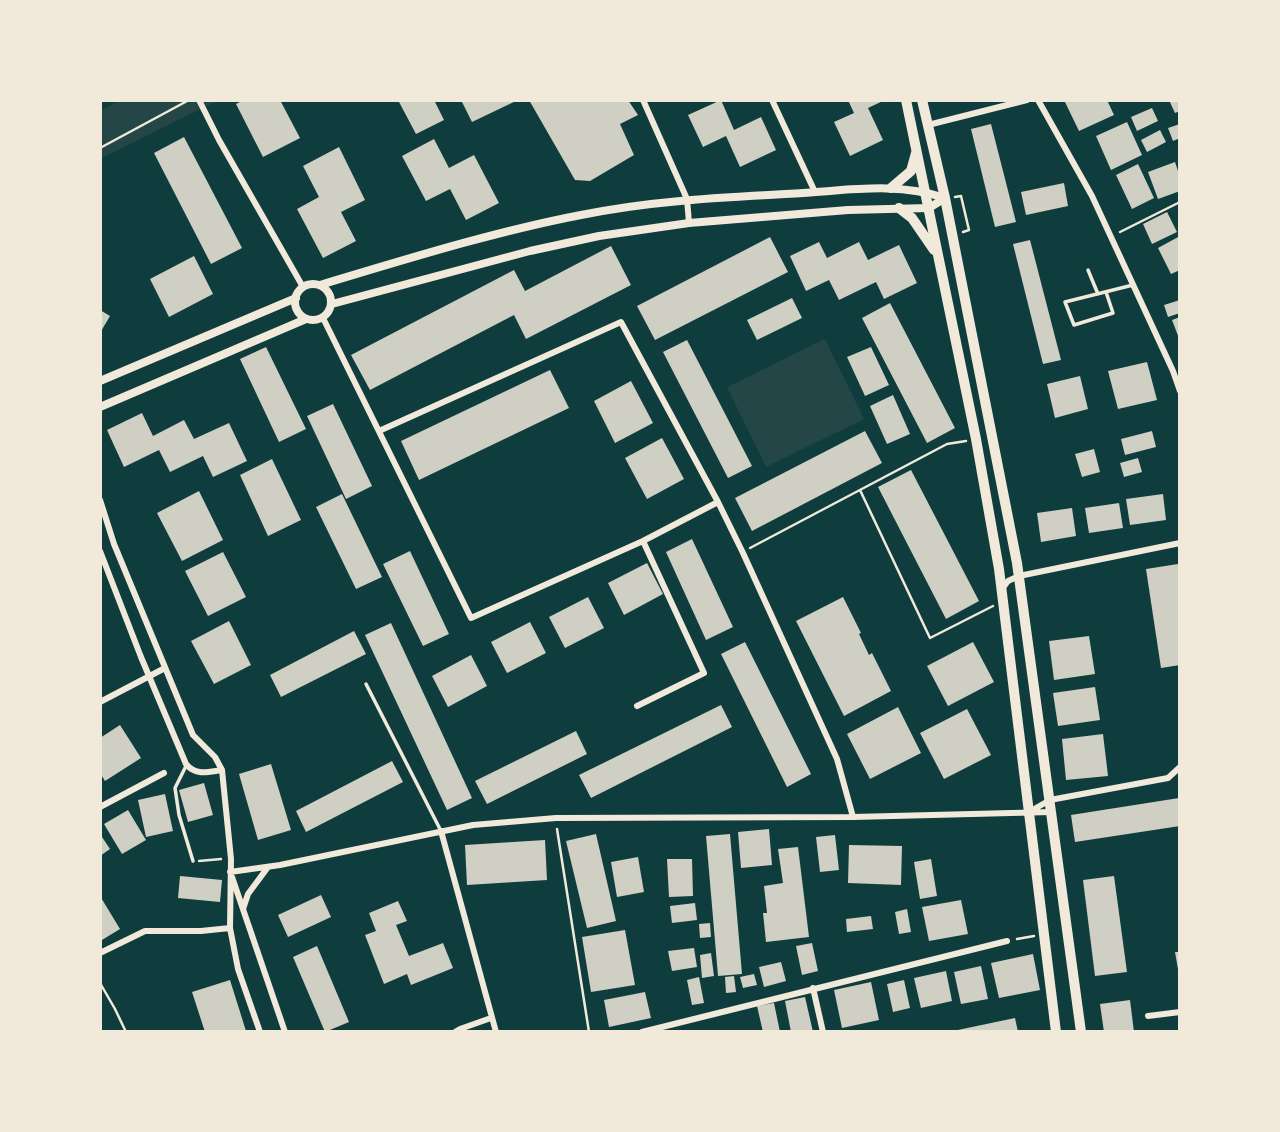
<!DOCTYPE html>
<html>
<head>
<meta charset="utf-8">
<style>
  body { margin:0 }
  #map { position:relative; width:1280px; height:1132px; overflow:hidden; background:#0f3d3e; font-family:"Fira Sans",sans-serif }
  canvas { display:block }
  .frame { position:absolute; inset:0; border:102px solid #f1e9da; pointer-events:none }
</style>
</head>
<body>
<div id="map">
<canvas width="1280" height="1132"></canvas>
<div class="frame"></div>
</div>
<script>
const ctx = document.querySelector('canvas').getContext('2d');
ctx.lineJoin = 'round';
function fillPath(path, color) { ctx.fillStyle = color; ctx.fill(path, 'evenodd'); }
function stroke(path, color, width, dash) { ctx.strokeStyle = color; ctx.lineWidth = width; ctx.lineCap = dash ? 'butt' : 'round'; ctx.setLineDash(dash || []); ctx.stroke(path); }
fillPath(new Path2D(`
  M121,100h98l-119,59v-48z
  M825,339l39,80 -98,48 -39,-80z`), '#244646');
fillPath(new Path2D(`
  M244,100h36l20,38 -37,19 -27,-53z
  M398,100h36l10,20 -28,14z
  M461,100h57l-46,22z
  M529,100h99l10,15 -18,9 14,31 -44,26 -15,-1z
  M721,100l13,30 27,-13 15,33 -36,17 -14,-31 -23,11 -15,-32z
  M848,100h37l-17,8 15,32 -33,16 -16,-34 20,-9z
  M1064,100h43l7,15 -35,16z
  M1169,100h11v11l-5,2z
  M1152,108l6,13 -21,10 -6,-14z
  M1127,122l15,33 -31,15 -15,-34z
  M991,124l25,98 -21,5 -24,-98z
  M1180,124v14l-7,3 -5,-13z
  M1160,130l6,12 -19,10 -6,-12z
  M184,137l58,111 -31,16 -57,-111z
  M434,139l15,29 25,-13 25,48 -33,17 -16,-31 -24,12 -24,-45z
  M339,147l26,53 -24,12 15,29 -33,17 -26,-49 22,-12 -16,-31z
  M1175,162l5,15v14l-22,8 -10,-27z
  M1138,164l16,34 -22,11 -16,-34z
  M1064,183l4,23 -42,9 -5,-23z
  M1167,212l10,20 -25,12 -9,-20z
  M1180,236v34l-9,4 -13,-26z
  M770,237l18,35 -133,68 -18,-34z
  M1030,240l31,120 -18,4 -30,-120z
  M819,242l8,16 32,-16 9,18 31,-15 18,38 -33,16 -8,-17 -37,18 -10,-20 -23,11 -16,-35z
  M611,246l20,39 -105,54 -12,-24 -144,75 -19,-35 163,-85 11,21z
  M194,256l19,38 -44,23 -19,-38z
  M792,298l10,20 -45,22 -10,-20z
  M1180,300v13l-12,4 -4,-12z
  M890,303l65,125 -28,15 -65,-125z
  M100,310l10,6 -10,17z
  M1180,317v24l-8,-21z
  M687,340l65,126 -24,12 -65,-126z
  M266,347l40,82 -27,13 -39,-83z
  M871,347l18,38 -24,11 -18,-39z
  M1147,362l10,38 -39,9 -10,-38z
  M550,370l19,38 -150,72 -18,-39z
  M1080,376l8,33 -33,9 -8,-34z
  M631,381l22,42 -38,20 -21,-42z
  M893,395l17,39 -23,10 -17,-38z
  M333,404l39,82 -26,13 -39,-83z
  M142,413l11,23 31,-16 10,19 35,-16 18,38 -34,16 -10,-21 -33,16 -11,-22 -35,17 -17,-37z
  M865,431l17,32 -130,68 -17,-33z
  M1152,431l4,16 -31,8 -4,-16z
  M662,438l22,41 -37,20 -22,-41z
  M1094,449l6,23 -18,5 -7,-23z
  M1138,458l4,14 -18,5 -4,-14z
  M272,459l29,61 -33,16 -28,-61z
  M911,470l68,131 -33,18 -68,-132z
  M199,491l24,49 -41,21 -25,-48z
  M342,494l40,83 -26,12 -40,-82z
  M1163,494l3,26 -36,5 -4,-26z
  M1119,503l4,25 -34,5 -4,-25z
  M1072,508l4,28 -35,6 -4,-29z
  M692,539l41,88 -27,13 -40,-88z
  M410,551l39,83 -26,12 -40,-82z
  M223,552l23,45 -38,19 -23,-45z
  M647,563l16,31 -39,21 -16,-32z
  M1178,564l2,101 -19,3 -15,-99z
  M588,597l16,31 -39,20 -16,-31z
  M843,597l18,36 -2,1 10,21 3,-2 19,38 -47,25 -48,-95z
  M229,621l22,44 -37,19 -23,-43z
  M530,622l16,31 -39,20 -16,-31z
  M391,623l81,175 -25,12 -82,-175z
  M354,631l12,23 -85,43 -11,-22z
  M1089,636l6,38 -41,6 -5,-39z
  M745,642l66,132 -24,13 -66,-133z
  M973,642l21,40 -46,24 -21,-40z
  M471,655l16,31 -39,21 -16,-31z
  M1095,687l5,33 -42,6 -5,-33z
  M721,705l11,22 -141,71 -12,-23z
  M898,707l23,46 -51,26 -23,-45z
  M967,709l24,46 -47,24 -24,-46z
  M120,725l21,33 -36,23 -5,-8v-35z
  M576,731l11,23 -100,50 -12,-23z
  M1103,734l5,42 -42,4 -4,-41z
  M392,761l11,21 -97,50 -10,-21z
  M271,764l20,66 -33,10 -19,-66z
  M204,783l9,32 -25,7 -9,-32z
  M165,794l8,37 -27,6 -8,-37z
  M1179,798l1,28 -105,16 -4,-27z
  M128,810l18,30 -24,14 -18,-30z
  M769,829l3,36 -31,3 -3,-36z
  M100,834l10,15 -10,7z
  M596,834l20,87 -29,7 -21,-87z
  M730,834l12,140 -24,2 -12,-140z
  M835,835l4,35 -19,2 -4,-35z
  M545,840l2,40 -80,5 -2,-40z
  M849,845l53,1 -1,39 -53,-2z
  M798,847l11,90 -43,5 -3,-29h4l-3,-27 19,-3 -5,-34z
  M638,857l6,35 -27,5 -6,-35z
  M667,859h25l1,37 -24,1z
  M931,859l6,37 -17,3 -6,-37z
  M180,876l42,4 -2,22 -42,-4z
  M1114,876l13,96 -32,4 -12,-96z
  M321,895l10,22 -43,20 -10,-22z
  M100,896l20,33 -18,11 -2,-4z
  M961,900l7,34 -39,7 -7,-34z
  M398,901l9,20 -11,4 13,31 34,-13 10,25 -42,17 -4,-11 -23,10 -19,-49 11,-4 -7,-18z
  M695,903l2,17 -25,3 -2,-17z
  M907,909l4,23 -12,2 -4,-22z
  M871,916l2,13 -26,3 -1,-13z
  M710,923l1,14 -11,1 -1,-14z
  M625,930l10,55 -44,7 -9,-55z
  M812,943l6,28 -16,4 -6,-29z
  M317,946l32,76 -24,10 -32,-75z
  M694,948l3,19 -25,4 -4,-20z
  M1175,952h5v22l-1,1z
  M711,953l3,23 -12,2 -2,-23z
  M1033,954l7,36 -41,8 -8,-35z
  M781,962l5,19 -22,6 -5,-20z
  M981,966l7,33 -27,5 -7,-32z
  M946,971l6,30 -31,7 -7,-30z
  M754,974l3,11 -14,3 -3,-11z
  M734,976l2,16 -10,1 -1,-16z
  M699,977l5,26 -12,2 -5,-25z
  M230,980l16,51 -41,1 -13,-40z
  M904,980l6,28 -17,4 -6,-28z
  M871,982l8,38 -37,8 -8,-38z
  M645,992l6,26 -42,9 -5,-27z
  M805,997l8,35h-22l-6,-31z
  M1130,1000l4,32h-30l-4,-28z
  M774,1003l6,29h-17l-6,-26z
  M1015,1018l3,14h-65v-1z`), '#cfcfc3');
stroke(new Path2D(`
  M100,148l89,-48
  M955,197l6,-1 8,34 -6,2
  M1120,232l60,-30
  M860,490l70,148 63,-32
  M750,548l197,-104 19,-3
  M557,829l32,203
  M199,861l22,-2
  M1017,939l17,-3
  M100,983l15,26 11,23`), '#f1e9da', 2.5);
stroke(new Path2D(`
  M1088,270l10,24
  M1106,292l7,21 -39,12 -9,-23 68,-17
  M366,684l75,147
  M186,766l-11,22 4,27 14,46`), '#f1e9da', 3.5);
stroke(new Path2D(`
  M199,100l20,40 84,147
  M643,100l44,99 2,24
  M772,100l43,92
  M1038,100l54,96 81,175 7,20
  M928,125l99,-25
  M323,318l148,300 172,-77 75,-39
  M379,431l242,-109 97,180 25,51 94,206 16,58
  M100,500l14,44 79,191 22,22 7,13 9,89 -1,69 8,41 22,63
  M100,551l41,106 45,107c10,12 21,8 36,6
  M1002,589l6,-8 11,-5 161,-33
  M100,702l65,-34
  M637,706l67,-33 -61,-132
  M100,807l64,-34
  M1029,812l21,-12 118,-22 12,-11
  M441,831l55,201
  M230,872l50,-7 193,-40 83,-7 297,-1 198,-5
  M232,877l53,155
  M243,909l5,-15 20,-27
  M100,953l45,-22h56l29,-3
  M813,988l10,44
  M1148,1016l32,-4
  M455,1032l5,-3 31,-11
  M642,1032l365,-91`), '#f1e9da', 6);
stroke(new Path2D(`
  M295 302a18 18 0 1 1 36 0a18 18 0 1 1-36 0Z
  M320,285c87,-26 173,-53 261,-70 73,-15 148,-18 222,-22 47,-3 96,-11 142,5
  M332,304l198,-53 69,-15 90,-13 159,-13 81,-2 16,-10
  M100,381l196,-83
  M100,407l206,-88`), '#f1e9da', 8);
stroke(new Path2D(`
  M906,100l70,339 23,130 57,463
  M922,100l23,98 72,365 64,469
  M891,188l20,-17 5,-18
  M899,208l13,10 22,32`), '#f1e9da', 10);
</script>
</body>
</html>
